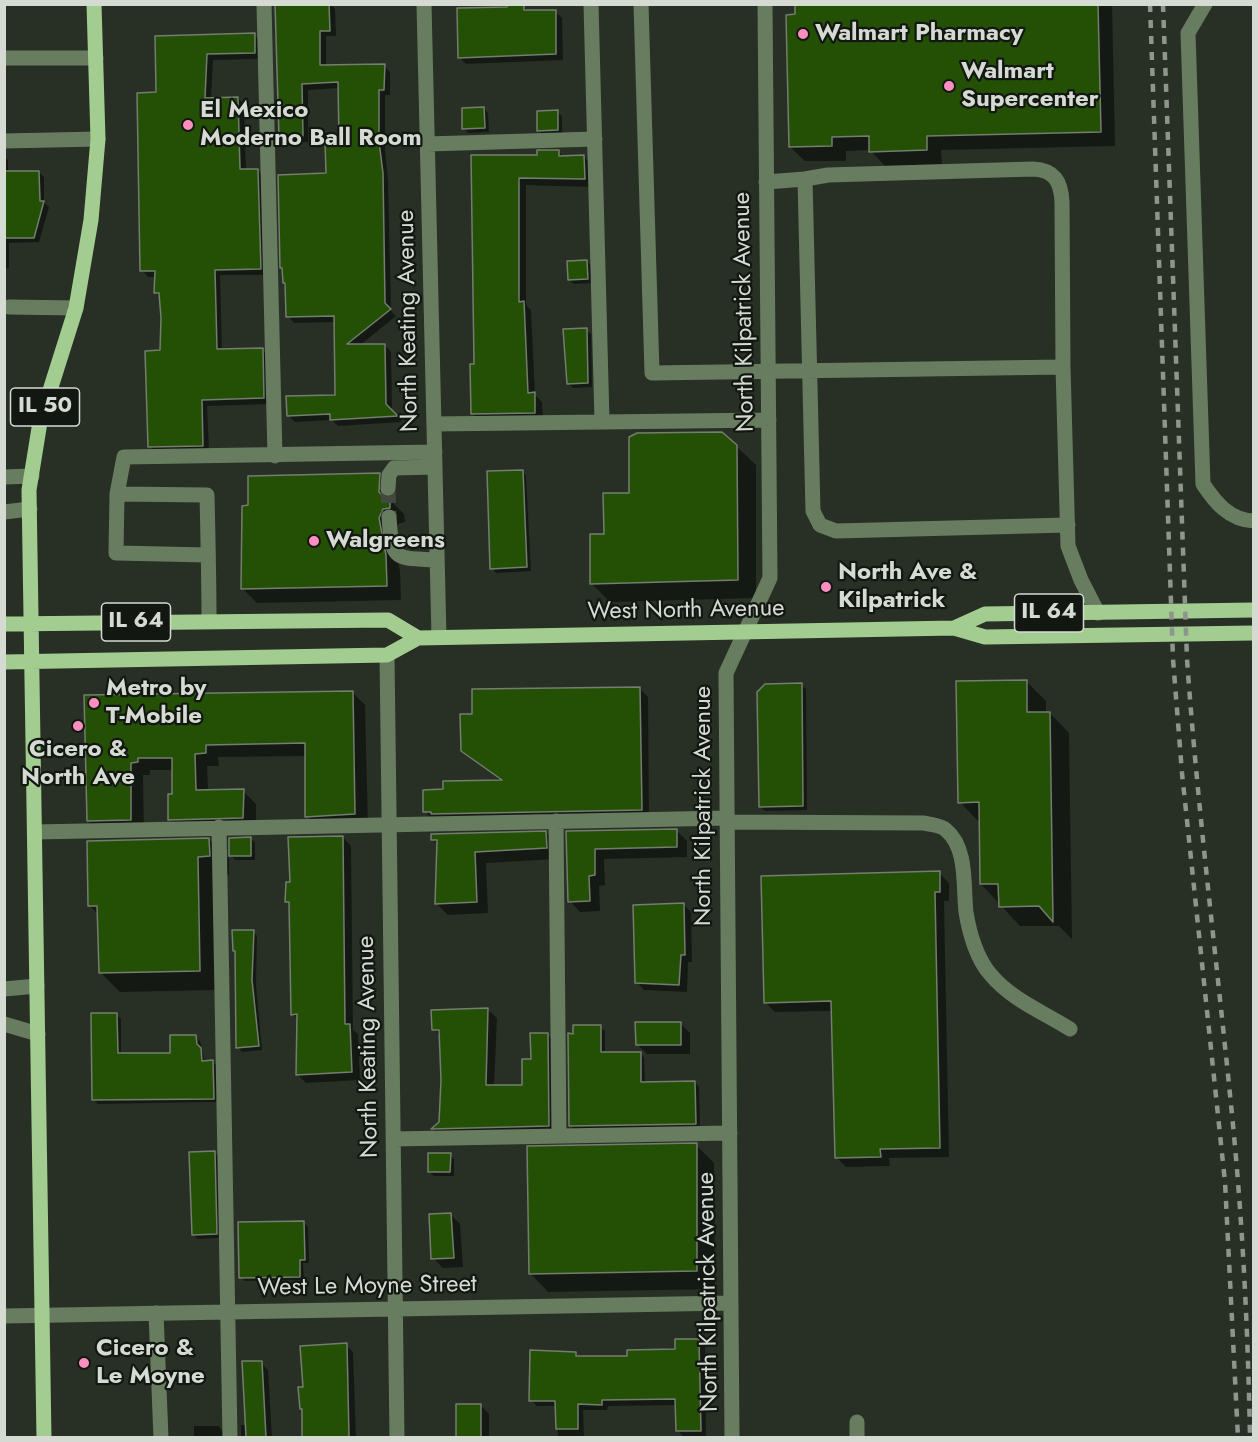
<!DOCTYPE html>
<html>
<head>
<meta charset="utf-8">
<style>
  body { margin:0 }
  #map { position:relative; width:1258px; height:1442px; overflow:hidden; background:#283025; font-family:Jost,sans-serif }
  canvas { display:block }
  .frame { position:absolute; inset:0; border:6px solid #d5dad3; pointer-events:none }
</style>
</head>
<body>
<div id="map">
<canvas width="1258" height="1442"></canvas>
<div class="frame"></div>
</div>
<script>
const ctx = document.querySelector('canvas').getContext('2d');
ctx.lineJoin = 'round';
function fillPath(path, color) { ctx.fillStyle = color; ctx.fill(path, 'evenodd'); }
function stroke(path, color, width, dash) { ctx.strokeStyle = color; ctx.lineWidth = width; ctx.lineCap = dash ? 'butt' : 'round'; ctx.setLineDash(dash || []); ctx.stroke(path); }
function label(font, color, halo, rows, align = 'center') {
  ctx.font = font + ' Jost,sans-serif'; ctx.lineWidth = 4.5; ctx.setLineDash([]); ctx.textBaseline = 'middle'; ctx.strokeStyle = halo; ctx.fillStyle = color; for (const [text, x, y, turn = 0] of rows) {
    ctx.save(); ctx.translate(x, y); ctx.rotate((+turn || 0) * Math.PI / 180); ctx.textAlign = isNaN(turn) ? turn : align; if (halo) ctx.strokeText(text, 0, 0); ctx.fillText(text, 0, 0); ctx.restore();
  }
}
fillPath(new Path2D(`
  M276,4h55l4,5 1,27h-10v31l58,-1 6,6v23h-5v54l3,31 3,131 5,5 -37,30 26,-1 6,7 1,59 10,11 -64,4 -6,-6 -37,2 -7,-7 49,-18 -1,-75 -42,1 -6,-7 -6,-48 58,-124v-56l-32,2v52h-21l-7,-6z
  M796,4h316l3,142 -174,4 1,14 -57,2 -15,-16 -24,1v10h-41l-15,-14z
  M523,5l6,7 26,-1 7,7 1,42 -97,4 -7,-7 50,-48z
  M254,35l7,6v18l-48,1 -2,39 27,-1 6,7 2,65h12l6,7 2,98h-46l2,76 40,-2 6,7 2,48 -63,2 2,46 -53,1 -6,-7 12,-94 -2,-55 -4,-4v-16h-8l-6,-7 16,-176 -2,-57z
  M483,108l5,5 1,19 -21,1 -4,-5z
  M557,112l5,4v18l-19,1 -5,-5z
  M558,151l6,6h20l8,8v22l-66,-2v120l5,5 4,85 7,7 1,18 -63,1 -8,-8 4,-48 -3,-209h66z
  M4,157l4,3v13l31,-1 5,5v25l5,5 -10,35 -30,1v25l-5,1z
  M587,261l4,5 1,17 -18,1 -5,-4z
  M586,330l5,4 1,53 -19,1 -5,-5z
  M736,446l20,19v133l-146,4 -19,-19 14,-47 25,-41z
  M522,471l4,5 5,95 -35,2 -4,-5z
  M379,475l15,15 -1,13 11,11 1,8 -7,2 -5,9 7,38 1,29 -144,3 -15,-15z
  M1026,681l20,20v12h4l19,20 3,206 -13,-13h-39l-39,-42 -2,-62 -19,-20z
  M801,685l5,4 1,121 -42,1 -5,-4z
  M639,688l9,9 1,121 -216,2 -8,-9 20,-20 58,-9 -41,-32 12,-34z
  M352,692l13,13 3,122 -48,2 -13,-13v-60l-89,1 1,9h-12l1,25h35l13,13v26l-74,2 -13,-13 5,-23v-26h-24v5h-7l1,58 -43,1 -13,-13 -2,-125z
  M676,830l11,11v16l-83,2 1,26 -6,1 1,25 -20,1 -10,-11 -3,-69z
  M546,833l11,11v15l-71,4 2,50 -40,2 -12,-12 3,-57 -7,-7z
  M343,837l8,9 2,184 5,4 2,46 -54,3 -9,-9 1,-54 -5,-6 -2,-109 -4,-4 4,-17z
  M251,839l4,4v17h-20l-4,-5z
  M209,840l20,19v16l-12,1 2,114 -99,2 -20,-20 -1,-57 -9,-9z
  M939,873l10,10v18h-5l5,256 -60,1 1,8 -44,1 -10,-10 -3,-146 -58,1 -10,-10z
  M684,905l7,7 1,50h-4l-1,30 -43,-2 -7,-8z
  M253,931l4,5 -1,49 6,65 -20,2 -4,-5 -1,-94 -3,-3z
  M488,1010l9,8 -3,69h29l9,-27 16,-25 8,8 1,92 -116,2 -8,-8 7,-6 2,-43 -1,-43 -7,-8z
  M116,1014l5,5v36l50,-1 25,-17 4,4 5,21h8l4,4 1,36 -120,2 -5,-5z
  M680,1023l10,10v21h-43l-10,-10z
  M600,1027l5,4v23l35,-1 4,5 1,26 50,-2 4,5 1,41 -125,2 -5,-5 5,-90z
  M696,1145l18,18 1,126 -167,3 -18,-19z
  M214,1152l5,5 1,81 -22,1 -4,-4z
  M450,1155l4,4v17h-20l-5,-4z
  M450,1214l10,10 3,43 -20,1 -10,-10z
  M303,1222l5,5 1,36h-6l1,17 -59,1 -4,-4z
  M699,1340l6,7 1,89 -22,1 -7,-7v-25l-69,1 -1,4h-24l1,28h-26l-1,-32h-20l-6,-6 45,-46 3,3h49l48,-6z
  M346,1345l7,7 3,86h-53l1,-27 -3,-3 4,-19z
  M261,1363l7,7 4,68h-31v-13h6z
  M458,1406h23l8,8v24h-31z
  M194,1426h25l8,12h-33z`), '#0007');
const building = new Path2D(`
  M275,4h54l1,27h-10v34l65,-1 -1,26h-5v52l4,31 2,130 6,6 -44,35h38l1,60 12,12 -68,4v-6l-43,2 -1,-20 49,-1 -1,-79 -48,1 -1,-34h-2l-1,-15h-2l-2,-93 48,-2 -1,-31h14l-1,-60 -36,2 1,52 -24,1z
  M507,4h17v6h32v44l-98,4 -1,-50 50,-1z
  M795,4h303l3,128 -174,4v14l-58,2v-16l-37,1v9l-43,1 -3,-132 9,-1z
  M255,33v20l-48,1 -2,44 33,-1 2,72h18l3,100 -46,1 2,79 46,-1 1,50 -62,2 1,46 -55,1 -3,-96 15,-1 1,-32 -2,-25h-5l1,-22h-15l-3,-178 19,-1 -1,-56z
  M484,107l1,21 -23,1v-21z
  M558,110v20l-21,1v-20z
  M537,150h22v6l25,-1 1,24 -66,-1v124l5,-1 4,92 7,-1v21l-64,1 -1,-50h4l-3,-209h66z
  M4,171h35l1,30h4l-10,37h-30z
  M587,260l1,19 -20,1 -1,-19z
  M587,328l1,55 -21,1 -4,-55z
  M722,432l15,13 1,135 -148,4v-50h14l-1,-41h26v-56l8,-4z
  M523,470l4,97 -37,2 -3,-98z
  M380,473l-1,19 4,4 7,1v11l-7,1 -4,9 7,37 1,31 -146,3 1,-83 6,-1v-29z
  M1027,680v32h23l3,210 -14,-16 -40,1 -1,-23h-18l-1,-82 -21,1 -2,-122z
  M802,683l1,123 -44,1 -2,-115 8,-8z
  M640,687l2,123 -211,4v-2h-8v-22l20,-1v-8l59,-1 -41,-29 -1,-37h12v-25z
  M353,691l2,123 -50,3v-74l-99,2v8l-11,1 1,36 48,-1 -1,29 -75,2v-26h4v-36h-34v4l-7,1v57l-44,1 -3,-126z
  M677,829v18l-82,2v26l-6,1 1,25 -22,1 -2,-71z
  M546,831l1,17 -72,4 2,50 -42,2 2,-64h-6v-6z
  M343,836l2,188h5l2,48 -56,3 1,-61 -6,1 -2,-113h-4l1,-20h4l-2,-45z
  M251,837v19h-22v-18z
  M209,838l1,18 -12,1 2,114 -101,2 -2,-67h-9l-1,-65z
  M940,871v21h-5l5,256 -60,1 1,8 -46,1 -4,-157 -67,2 -3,-127z
  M684,903l1,52h-4l-2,30 -44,-2 -2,-78z
  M232,930h22l-2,50 7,66 -23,2 -1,-97h-2z
  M488,1008l-2,77h36v-26h9l-1,-26h18l1,93 -118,3 8,-7 2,-42 -2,-50h-7l-1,-20z
  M91,1013h26l1,40h52v-18h26l1,9 4,4 1,13 11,-1 1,39 -122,1z
  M635,1022h46v23h-45z
  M573,1025h28v27h40v30l54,-1 1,43 -127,2 -1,-93 5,1z
  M697,1143v128l-168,3 -2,-128z
  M215,1151l2,83 -25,1 -3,-83z
  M428,1153h23l-1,19h-22z
  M451,1213l3,45 -23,1 -2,-45z
  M304,1221l1,39h-5v17l-61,1 -1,-56z
  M675,1339h24l2,92h-25l-1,-32 -73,1v5l-24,-1v25h-22l-1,-28h-26l1,-51 46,2v4h51v-6l48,-1z
  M347,1343l2,94h-47v-28h-2l-2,-22h5l-3,-41z
  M242,1361h20l4,76h-20z
  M456,1404h25v33h-25z`);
fillPath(building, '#245006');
stroke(building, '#747d70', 1.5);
stroke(new Path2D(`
  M388,488l1,29`), '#424a3f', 15, [15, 8]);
stroke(new Path2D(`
  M264,4l11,452
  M424,4l15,633
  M591,4l11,417
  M641,4l11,369 411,-6 5,179 13,34 17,33
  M1205,4l-17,29 15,451c12,18 26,36 51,37
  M4,58h92
  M4,141l94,-2
  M427,144l168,-5
  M766,182l39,-3
  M9,307l67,1
  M1063,367l-1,-165c-1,-21 -8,-32 -29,-33l-205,6 -23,4 8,332 7,14 16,6 232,-6
  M434,424l335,-4
  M4,477l28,-1
  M388,488l1,-13 5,-7 41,-1
  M117,494l7,-37 311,-5
  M4,512l26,-3
  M389,517c3,44 5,41 48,43
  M208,555l-92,-2 1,-59 90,1c1,42 2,84 2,126
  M387,655l10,783
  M556,821l3,315
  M727,822l197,1c7,2 17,2 22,7 22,18 17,57 20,82 3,20 11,48 25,63 21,25 52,37 79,54
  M219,827l11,611
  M35,832l692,-14
  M4,989l33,-3
  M4,1024l34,10
  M393,1139l337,-6
  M156,1313l5,125
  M4,1316l727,-13
  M857,1422v16
  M732,1438l-6,-765 44,-95 -5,-574`), '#687d60', 15);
stroke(new Path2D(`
  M4,624l384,-4 30,18
  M954,628l31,-14 269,-4
  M4,662l383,-7 31,-17 536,-10 31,9 269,-4
  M44,1438l-15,-948 11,-68 36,-114 15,-88 7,-81 -4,-135`), '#a2cc90', 15);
stroke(new Path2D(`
  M1150,4l23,655 9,114 43,409 13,256
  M1163,4l24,655c11,156 31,311 46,466 10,104 15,208 17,313`), '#8e958c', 4.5, [8, 8]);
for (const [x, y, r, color] of [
  [803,34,6,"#fd8ec0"],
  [949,86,6,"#fd8ec0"],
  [188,125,6,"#fd8ec0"],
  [314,541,6,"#fd8ec0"],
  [826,587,6,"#fd8ec0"],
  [94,703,6,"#fd8ec0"],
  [78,726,6,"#fd8ec0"],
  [84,1363,6,"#fd8ec0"]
]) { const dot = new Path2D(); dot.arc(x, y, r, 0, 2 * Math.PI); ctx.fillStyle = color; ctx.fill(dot); stroke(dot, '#131712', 2); }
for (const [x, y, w] of [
  [45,407,69],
  [1049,613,69],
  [136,622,69]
]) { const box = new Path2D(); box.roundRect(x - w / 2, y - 19, w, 38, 4.5); ctx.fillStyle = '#131712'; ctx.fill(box); stroke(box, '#d5dad3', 1.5); }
label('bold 22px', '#d5dad3', null, [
  ["IL 50",45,407],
  ["IL 64",1049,613],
  ["IL 64",136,622]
]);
label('bold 24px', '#d5dad3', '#131712', [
  ["Walmart Pharmacy",815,34],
  ["Walmart",961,72],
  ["Supercenter",961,100],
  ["El Mexico",200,111],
  ["Moderno Ball Room",200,139],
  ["Walgreens",326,541],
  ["North Ave &",838,573],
  ["Kilpatrick",838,601],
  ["Metro by",106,689],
  ["T-Mobile",106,717],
  ["Cicero &",78,750,"center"],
  ["North Ave",78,778,"center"],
  ["Cicero &",96,1349],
  ["Le Moyne",96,1377]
], 'left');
label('24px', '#d5dad3', '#131712', [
  ["North Kilpatrick Avenue",745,312,-91],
  ["North Keating Avenue",409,321,-91],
  ["West North Avenue",686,611,-1],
  ["North Kilpatrick Avenue",704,806,-90],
  ["North Keating Avenue",369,1047,-91],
  ["West Le Moyne Street",367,1287,-1],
  ["North Kilpatrick Avenue",709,1292,-91]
]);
</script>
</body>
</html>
